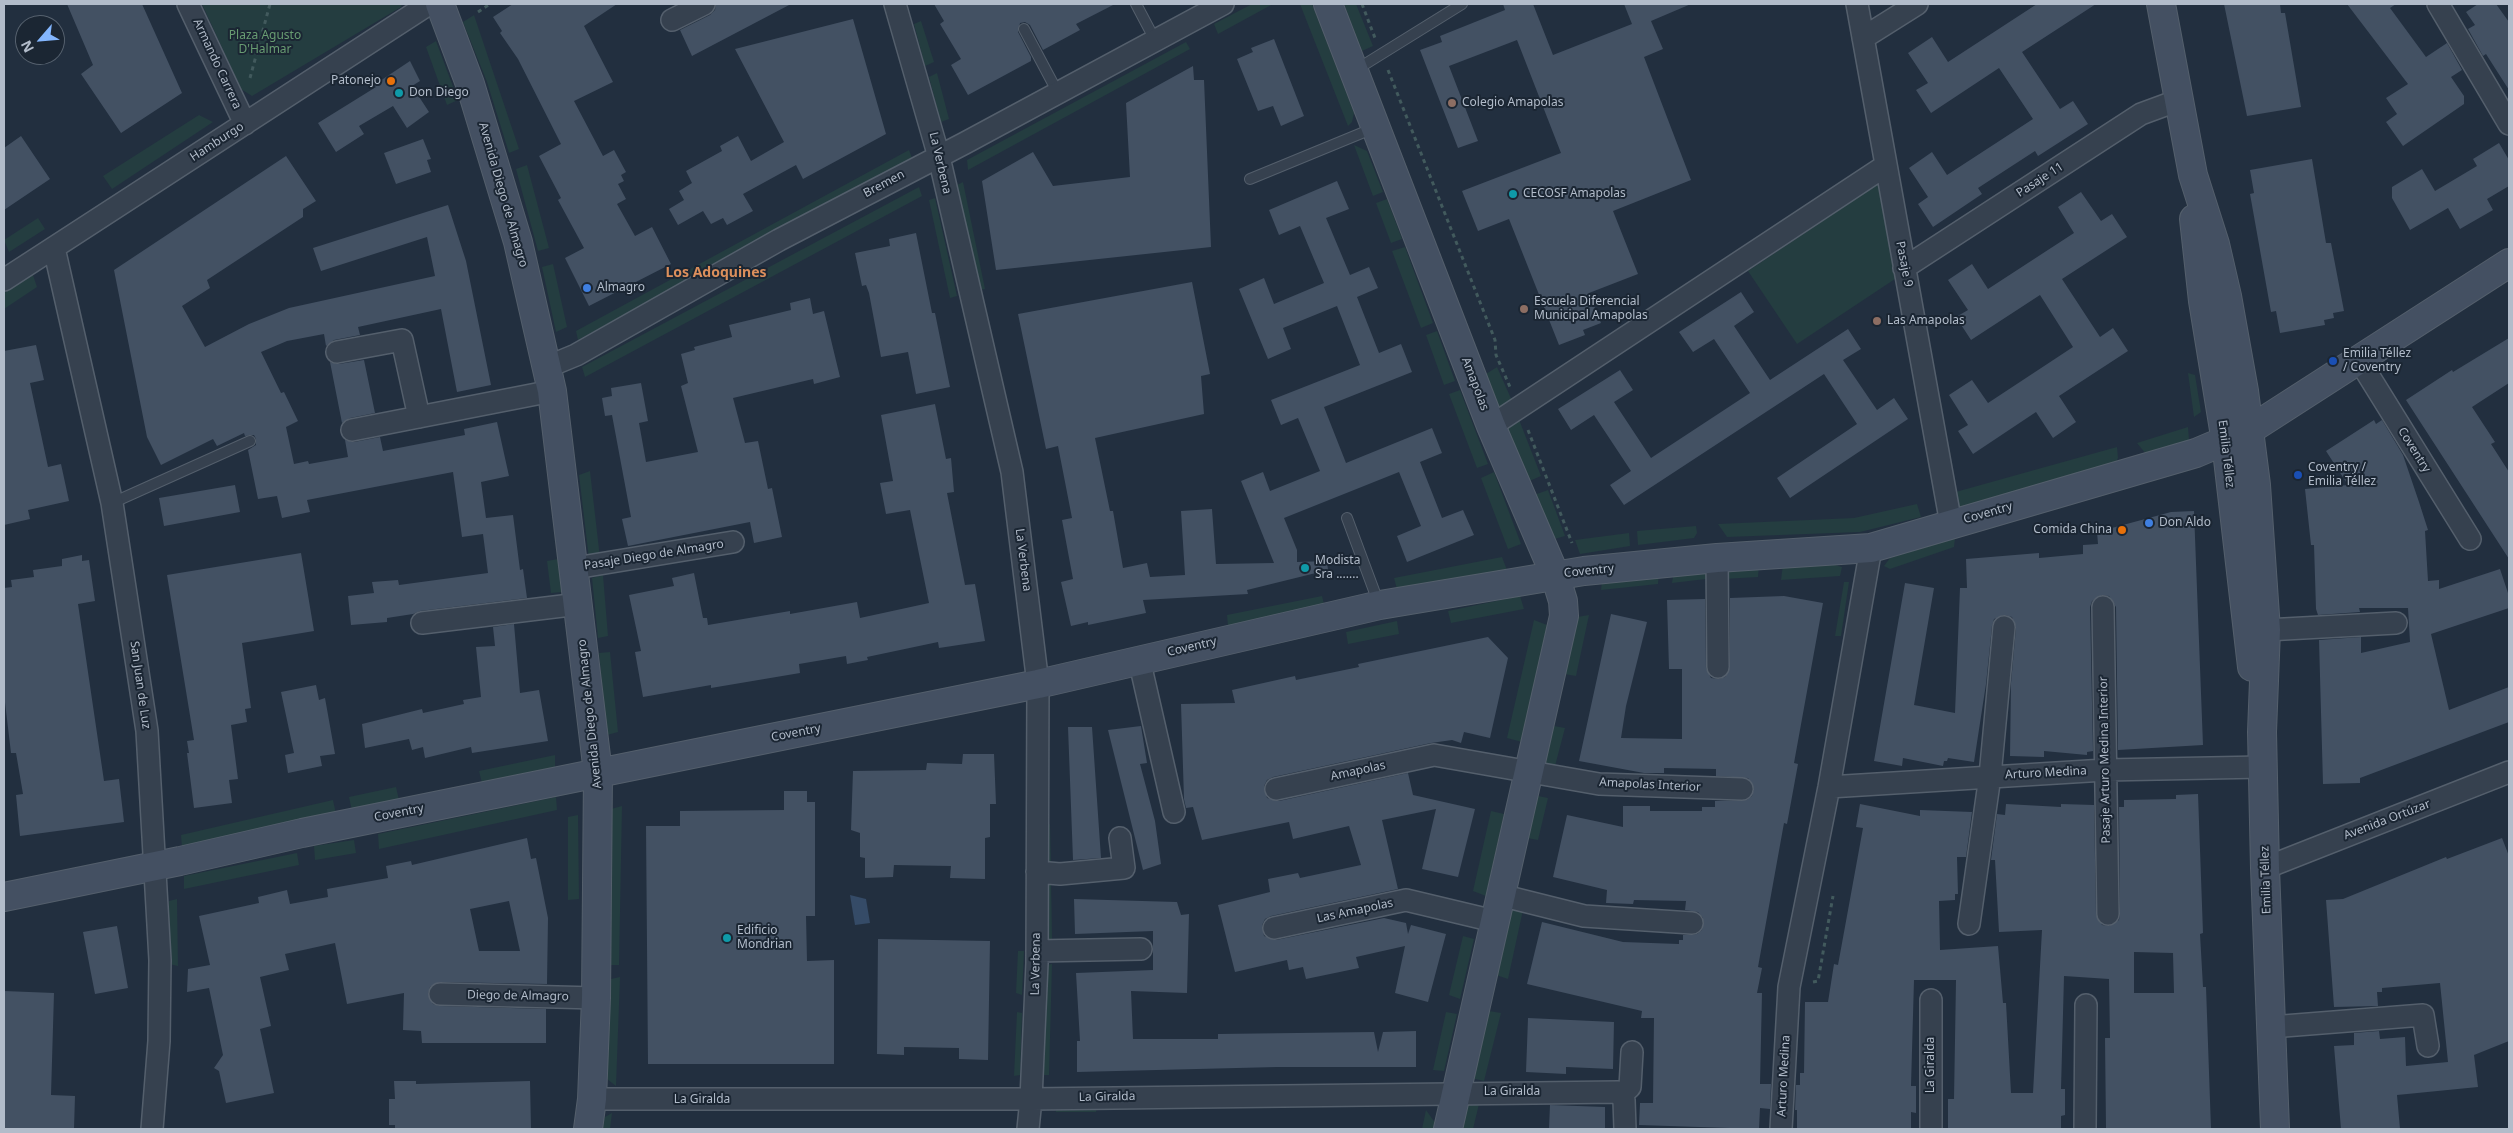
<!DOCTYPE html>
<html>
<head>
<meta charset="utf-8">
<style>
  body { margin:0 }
  #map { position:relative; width:2513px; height:1133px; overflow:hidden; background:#222f3f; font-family:"Noto Sans",sans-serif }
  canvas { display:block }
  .frame { position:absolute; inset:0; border:5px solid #b2bcca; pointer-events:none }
  .north { position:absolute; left:15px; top:15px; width:50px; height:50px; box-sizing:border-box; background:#1b2633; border:1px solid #57626f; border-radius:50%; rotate:243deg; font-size:14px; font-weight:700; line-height:20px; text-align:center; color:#b2bcca }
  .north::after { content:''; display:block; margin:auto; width:18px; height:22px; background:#83b6fe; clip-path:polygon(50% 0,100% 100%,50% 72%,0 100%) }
</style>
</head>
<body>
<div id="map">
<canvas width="2513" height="1133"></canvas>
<div class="frame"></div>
<div class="north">N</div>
</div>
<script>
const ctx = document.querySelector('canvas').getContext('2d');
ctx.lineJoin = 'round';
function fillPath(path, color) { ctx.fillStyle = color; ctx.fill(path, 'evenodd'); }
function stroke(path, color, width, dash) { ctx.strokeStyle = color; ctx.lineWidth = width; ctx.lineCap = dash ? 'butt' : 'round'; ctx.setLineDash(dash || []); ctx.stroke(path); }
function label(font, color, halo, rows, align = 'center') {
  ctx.font = font + ' "Noto Sans",sans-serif'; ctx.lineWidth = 4; ctx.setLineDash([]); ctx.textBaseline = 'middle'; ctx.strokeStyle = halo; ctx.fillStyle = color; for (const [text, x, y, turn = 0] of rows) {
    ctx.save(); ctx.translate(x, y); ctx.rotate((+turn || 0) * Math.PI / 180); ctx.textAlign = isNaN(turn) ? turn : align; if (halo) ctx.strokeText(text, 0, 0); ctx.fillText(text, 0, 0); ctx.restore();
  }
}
fillPath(new Path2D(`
  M202,4h200l-1,3 -149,89 -11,-7z
  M1252,4h21l-55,30 -4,-10z
  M1300,4h12l42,109 -2,9 -4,4z
  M1344,4h12l17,42 -11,5z
  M474,15l45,134 -10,4 -22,-71 -24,-60z
  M921,21l13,41 -9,4 -11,-42z
  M436,41l22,59 -11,5 -21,-58z
  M1186,42l4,7 -222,121 -1,-10z
  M937,73l12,46 -8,3 -12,-45z
  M199,115l14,7 -101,67 -9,-13z
  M1354,145l13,6 16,41 -10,4z
  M909,150l3,8 -334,182 -2,-9z
  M527,165l22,83 -11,3 -22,-82z
  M963,182l22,107 -6,1 -22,-105z
  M1881,182l17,95 -101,67 -49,-73z
  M919,187l3,9 -337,181 -3,-10z
  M935,198l22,98 -7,2 -21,-98z
  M1387,199l15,40 -11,4 -15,-40z
  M38,218l7,11 -36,23 -5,-12z
  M1405,247l28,76 -12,5 -29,-77z
  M553,264l14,63 -11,5 -14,-65z
  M33,275l4,12 -33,22v-16z
  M1437,331l18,50 -11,4 -18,-50z
  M1497,367l16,36 -10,5 -5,-2 -12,-32z
  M2188,373l7,2 6,37 -7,5z
  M1460,390l28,74 -11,4 -28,-74z
  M1518,417l23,59 -14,6 -21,-58z
  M2188,427l1,13 -43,14 -9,-11z
  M2117,447l1,11 -3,6 -157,44 -6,-15z
  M590,471l10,87 -11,1 -10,-84z
  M1494,472l27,72 -13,5 -27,-71z
  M1548,490l17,46 -14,4 -17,-45z
  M1917,504l4,13 -61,15 -133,5 -9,-13 136,-6z
  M1696,526l1,7 -3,5 -56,7 -1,-14z
  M1629,533l1,13 -50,8 -5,-14z
  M1955,538l-1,9 -64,22 -6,-3 6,-8z
  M1502,557l5,13 -109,23 -4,-15z
  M558,559l4,33 -11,1 -4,-32z
  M1783,564h49l10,3 -2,9 -59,4z
  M1759,565l-1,12 -35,2 -1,-12z
  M1706,567v12l-34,4 2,-13z
  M1659,572l-1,12 -57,6 1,-9z
  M603,575l5,61 -10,2 -6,-60z
  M1844,582h5l-8,54h-6z
  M1322,596l3,12 -97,18 -1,-11z
  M1520,596l4,13 -73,14 -3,-12z
  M1589,615l-13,61 -12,-2 13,-57z
  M1534,620l13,5 -25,117 -15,-4z
  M1397,621l2,13 -51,10 -2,-12z
  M610,652l8,80 -11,3 -8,-82z
  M1554,726l11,2 -10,38 -11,-3z
  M555,755v12l-73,16 -3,-12z
  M396,787l3,13 -47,11 -3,-14z
  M1538,796l10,2 -10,42 -11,-2z
  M556,797l1,13 -178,39 -1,-15z
  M333,800l3,14 -154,34 -1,-13z
  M622,806l-3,159h-10l2,-156z
  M1491,811l13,3 -18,82 -13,-5z
  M578,815l1,84 -11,1v-83z
  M1050,824l1,40h-4l-1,-39z
  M354,840l2,13 -41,7 -1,-14z
  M297,853l2,12 -115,24v-13z
  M1047,878l4,1 1,60h-6z
  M177,899l1,67 -9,-2v-63z
  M1511,908l12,2 -15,69 -12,-4z
  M1463,936l11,3 -14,60 -11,-4z
  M1018,951h6l-2,44 -6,-2z
  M1052,964l-3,111h-6l3,-110z
  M620,977l-4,109 -9,-7 4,-100z
  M1489,1011l12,2 -17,68 -13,-3z
  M1017,1012l5,1 -2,62 -6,1z
  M1446,1012l11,2 -13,57 -11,-1z
  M1467,1101l12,3 -6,25h-12z
  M1055,1108h42l-1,4h-40z
  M1426,1110l10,14 -1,5h-13z
  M612,1113l-2,16h-10l5,-12z`), '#243d40');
fillPath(new Path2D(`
  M850,895l16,4 4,24 -15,2z`), '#354b67');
fillPath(new Path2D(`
  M67,4h75l40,89 -61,40 -40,-59 12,-9z
  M513,4h104l-33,22 29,56 -39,19 29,55 11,-6 12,22 -5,3 3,6 -6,3 8,15 -9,5 18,32 17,-9 19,37 -82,42 -24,-48 19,-10 -26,-48 3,-2 -22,-42 22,-12 -43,-85 -18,-26 2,-2 -9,-14z
  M716,4h75l-99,52 -12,-26 30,-15 5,-5z
  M934,4h181l-39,20 4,6 -37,20 -13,-25 -5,-3 -5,1 -2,9 13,25v4l-63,34 -17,-30 10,-6 -21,-35 4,-3z
  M1503,4h30l20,51 79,-31 -8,-20h67l-40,17 12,28 -19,8 47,123 -78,31 25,63 -49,19 12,30 -18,7 2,5 -26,10 -50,-126 -31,12 -16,-40 99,-38 -44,-113 -68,26 29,75 -20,7 -38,-98 22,-8 -2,-6 65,-26z
  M2037,4h59l-74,48 38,57 13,-8 15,23 -50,32 -3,-5 -57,37 4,6 -49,33 -15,-23 10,-7 -19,-29 23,-16 15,23 86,-56 -34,-51 -68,45 -15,-23 12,-7 -20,-30 24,-16 16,25z
  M2224,4h56l1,9h4l16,94 -54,9z
  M2347,4h49l-6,4 36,49 21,-14 15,27 -11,7 13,19v8l-61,42 -17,-24 11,-8 -11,-16 22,-14z
  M2478,4h18l13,18v68l-23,-36 -3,2 -15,-27 7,-4 -9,-13z
  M853,19l33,115 -83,45 -7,-14 -53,29 10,17 -26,14 -4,-7 -12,6 -8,-13 -25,14 -9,-16 15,-9 -5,-9 13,-8 -6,-12 36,-20 -2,-5 18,-10 13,25 33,-19 -49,-93z
  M1274,39l30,77 -23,10 -8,-20 -15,5 -21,-52 16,-7 -2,-4z
  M410,61l10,20 -8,5 17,26 -22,16 -14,-22 -34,20 5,8 -28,18 -18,-29 58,-36 -2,-2z
  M1193,66l1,14h10l7,167 -215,23 -14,-89 51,-29 20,34 77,-9 -4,-74z
  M21,136l29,43 -46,31v-62z
  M423,139l8,20 -4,1 4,12 -35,12 -12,-31z
  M2499,143l10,17v26l-22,13 6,11 -33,19 -12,-21 -38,22 -18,-32v-11l30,-18 13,22 42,-25 -4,-7z
  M286,156l30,45 -13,8v8l-96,63 3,8 -28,18 23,41 44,-23 40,-16 146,-32 -8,-39 -106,34 -8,-23 135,-43 18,56 25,124 -34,7 -16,-83 -83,18 2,8 -26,5 -8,6 -2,-12 -37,7 -26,11 20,41 3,-1 14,29 -12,6 8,37 14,-3 1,3 39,-7 -3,-17 9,2 26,-5 3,14 82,-16 -1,-6 33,-7 12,54 -28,6 5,36 27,-3 7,55 3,-1 4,29 -107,13 -7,3 -26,4v4l-36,3 -3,-29 26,-3 -2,-11 26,-2 1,5 89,-12 -5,-39 -21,3 -9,-65 -146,28 3,12 -28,6 -5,-22 -19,3 -10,-49 8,-5v-6l-2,-4 -9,1 -1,-3 -27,13 -4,-7 -52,26 -14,-28 -33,-167z
  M2312,159l14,84h5l13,68 -11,2 1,5 -10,2 1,5 -45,8 -4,-22 -5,1 -21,-118 4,-1 -4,-23z
  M1337,181l12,28 -23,9 24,57 19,-8 9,21 -21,9 22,56 22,-9 11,28 -88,35 22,56 86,-35 10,25 -22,9 22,56 21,-8 11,25 -67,27 -10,-26 24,-10 -22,-54 -115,46 13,32v12l30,-1 1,9 -81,20 1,4 -105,6 3,13 -58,12v-3l-17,4 -10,-44 12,-3 -11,-59 10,-2 -14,-72 -12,3 -28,-135 174,-32 18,92 -9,2 3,38 -109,24 15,73h3l10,57 24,-5 3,14 35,-2 -4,-64 31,-2 4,55 58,-1 -33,-82 22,-9 7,19 50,-20 -22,-53 -17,7 -10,-25 89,-35 -23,-59 -54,22 8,21 -23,10 -29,-70 25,-11 10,26 50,-21 -24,-57 -21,9 -10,-25z
  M2081,192l20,29 11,-7 15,23 -65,42 38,58 13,-9 15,23 -69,45 17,26 -23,16 -17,-26 -63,42 -15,-23 10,-6 -19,-30 23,-15 16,23 85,-56 -33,-52 -69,45 -15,-23 12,-7 -20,-30 24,-16 16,25 86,-56 -16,-26z
  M916,233l16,80h3l15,74 -34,7 -8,-42 -27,5 -12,-64 -3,-8 -4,1 -7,-33 35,-7 -1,-7z
  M1741,292l13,20 -20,14 36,54 78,-51 13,20 -18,11 34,50 17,-12 14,21 -118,79 -13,-20 80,-54 -33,-50 -200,131 -14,-20 21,-14 -37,-56 -23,15 -13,-21 62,-39 13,20 -19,12 37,56 99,-65 -36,-54 -21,13 -14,-20z
  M810,298l3,16 11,-3 16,66 -26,7 -1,-5 -80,19 12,45 13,-2 10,48 4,-1 10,49 -28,6 -4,-21 -122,24 -6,-27 9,-2 -19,-102 -7,1 -3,-18 10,-2 -1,-8 30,-5 7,38 -9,2 7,39 52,-10 -17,-66 7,-3 -7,-29 14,-4 -1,-3 38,-10 -3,-12 62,-15 -1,-7z
  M2509,338v45l-37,24 23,35 -4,2 18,28v87l-103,-159 46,-30 1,2z
  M36,345l8,35 -14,3 18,84 13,-3 8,37 -41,9 2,9 -26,6v-174z
  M364,360l11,53 -25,5 -8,5 -12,-61 9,2z
  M935,404l11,55 5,-1 3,34 -7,1 18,92 10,-1 10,57 -46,7 -1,-6 -71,15 1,3 -21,4 -1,-8 -47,8 1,9 -89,15v-3l-68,12 -8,-45 6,-1 -12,-56 45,-9 -2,-8 22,-5 9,45h4l1,7 82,-14v3l67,-12 3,16 69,-15 -19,-93 -24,4 -6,-31 13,-2 -12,-66z
  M2374,420l2,4 6,-4 21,35 16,47 9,28 -3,1 3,50 11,-1v9l61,-20 9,27v12l-78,26 18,76 60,-23v35l-149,56v5l-37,1 -4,-144 42,-3v16l49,-11 -2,-34h-49l1,4 -42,3 -2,-6 -2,-64h-3l-6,-56 43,-4 -22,-34z
  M235,485l5,27 -76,14 -5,-28z
  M2194,511l9,234 -85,5 -2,-143 -7,-11 -7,-1 -10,6 -2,6 3,144 -6,1v3l-43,-4v6l-34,-1 1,-73 5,-55 -4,-11 -7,-2 -11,4 -2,7 -6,58 -12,78 -26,-4 -1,3h-3l-1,5 -40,-8 -1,8 -28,-5 31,-178 29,5 -20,117 41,8 5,-125h7l-1,-29 73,-6v5l44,-4v-9l15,-1 -1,-12 74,-20z
  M301,553l13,78 -72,12 9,65 -6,1 2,13 -16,3 7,54 -9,1 3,23 -38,5 -7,-55h2l-2,-12 7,-1 -27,-165z
  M82,555v6l7,-1 6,41 -17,3 26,177 15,-2 5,43 -104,14 -4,-41 7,-1 -7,-41h-5l-7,-59v-106l8,-1 -1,-7 23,-3 -1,-7 29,-4v-7z
  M1784,596l39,7 -29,160 4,1 -11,60 -3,-1 -26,144 4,1 -5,25h5l-2,91h11l-1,25 -10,-1 -1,21 -120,-4 1,-22h13l1,-85h-13l1,-7 -115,-27 15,-62 81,20 56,2v-4h4v-5l14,-1 5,-4 1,-12 -5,-6 -13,-2 1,-9 -52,-1 -1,4 -27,-1 1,-13 -54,-13 14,-62 56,12v-21h27v5h52v-4h13v-6l32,-1 5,-4 2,-7 -6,-11 -32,-2v-7l-52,-1v5h-20l-65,-12 32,-147 36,8 -21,84 -5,32 61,1v-70h-13l-2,-69 38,-1 1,69 5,10 8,1 6,-2 5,-10v-69z
  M514,624l6,69 19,-3 9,51 -76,12 -1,-6 -46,11 -2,-11 -11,3 -3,-11 -44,9 -3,-24 60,-15 1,4 41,-9 -1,-4 18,-3 -5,-50 19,-1 -2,-19z
  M1488,637l20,21 -18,80 -26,-6 -3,11 -9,-3 -21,3 -158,34 -6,3 -3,6 3,12 12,3 129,-28 5,22 62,14 -17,68 -36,-8 14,-60 -54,11 16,69 -127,27 -6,3 -3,6 2,11 12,4 108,-22 22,5 2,11 3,-9 35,9 -18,68 -33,-9 10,-47 -49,11 3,11 -53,11 -3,-12 -14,3 -2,-10 -52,12 -17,-67 52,-13 -2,-13 30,-6 2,5 61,-13 -12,-39 -56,13 -4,-17 -87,18 -9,-33 -7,1 -2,-9 -3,-95 54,-1 -3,-13 63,-14 1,4 63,-13 -1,-3z
  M316,685l3,15 6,-2 10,56 -15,2 2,10 -34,7 -3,-18 9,-2 -13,-61z
  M1141,726l6,37 -7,1 15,57 6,43 -18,6 -35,-140z
  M1068,727h24l9,131 -28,2z
  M963,754h31l2,50h-6v33l-5,1v41l-35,-1 1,-12 -57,-1 -1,12 -28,1v-20l-5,-1v-24l-9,-3 2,-59 73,-1 1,-7 35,1z
  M784,791h23v11h8v114h-9l1,45 27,-1v104h-186l-2,-238h34v-15l104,-1z
  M2198,794l5,139 -3,1 3,53h3l5,142h-105l-1,-91h5l-1,-59 -45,-3 -3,113h4v26l-4,1v13h-113v-30h6l2,-119h-42l-3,106h5v27l-5,-1v17h-114v-19h-2l1,-25h4v-12h4l1,-71h23l6,-38 4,1 25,-137 -7,-1 4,-23 60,12v-6l52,2 -6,45h-9l1,37h-3v6l-16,1 1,49 58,-4 5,57h3l5,90h22l9,-163 -43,2 -4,-72h-4l6,-46 8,1 1,-11 55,3v-3l33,1 2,109 6,11 7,1 10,-6 1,-6 -1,-107h5v-7l52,-1v-4zM2134,952l39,1 1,40h-40z
  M527,838l4,21 5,-1 12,60 -1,66 -107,-2 -10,5 -2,7 5,10 7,2 106,3v34h-124l-1,-12 -18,-1 1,-37 -57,11 -12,-61 -50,11 4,16 -29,7 11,49 -11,3 14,64 -48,10 -7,-32 -5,-3 9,-13 -14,-67 -22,4 1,-23 22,-4 -11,-49 60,-13 -1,-6 29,-7 3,14 38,-7 -1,-8 61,-11 -2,-12 25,-5 1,4zM509,901l11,50h-41l-9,-42z
  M2502,838l7,18v185l-35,14 4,32 -81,8 3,34h-59l-7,-83 20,-1v-12l25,-2 1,8 25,-2 1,29 42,-4 -8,-79 -58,5v4h-5l1,14 -44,1 -8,-107 17,-1 103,-42 1,2z
  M1074,899l103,3 4,13 8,-1 -2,79 -56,-2 2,48h85v-5l156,-2 4,20 5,-20 33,-1v36h-139l-200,5v-31h3l-4,-68 77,-3v-39l-78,3z
  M117,926l11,62 -33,6 -12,-62z
  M878,939l112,2 -2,119 -29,-1v-11l-55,-1v8l-27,-1z
  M4,991l50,2 -3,102 24,1 -1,33h-70z
  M1528,1018l86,4 -1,47 -47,-2v7l-40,-2z
  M394,1081h22v3l114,-3 1,48h-136v-4h-6v-26h6z
  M1550,1105l55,2v22h-56z`), '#435163');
const lane = new Path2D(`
  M1136,4l19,36
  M1024,29l34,64
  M1354,71l108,-67
  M1250,179l124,-51
  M112,503l138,-62
  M1347,518l32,86`);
const street = new Path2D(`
  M188,4l57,120
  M895,4l44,153 73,315 26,212 -1,279 -6,136 -3,30
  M1857,4l94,520
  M2438,4l71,120
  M672,20l32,-16
  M1863,38l54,-34
  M54,248l58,255 35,228 13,229 -1,81 -7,88
  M1904,268l237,-154 38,-14
  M4,280l425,-276
  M337,352l65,-12 17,77
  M2359,360l111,179
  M547,367l29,-12 203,-115 186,-97 258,-139
  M1491,426l394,-260
  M352,430l200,-39
  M1717,558l1,109
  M575,568l158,-26
  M2103,607l5,307
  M422,623l157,-19
  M2266,630l130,-7
  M1139,659l35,153
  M1829,787l276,-17 158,-3
  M1276,789l158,-34 165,29 143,5
  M2265,868l244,-96
  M1037,872l23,2 64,-6 -4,-30
  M1500,895l84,21 108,7
  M1969,924l21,-148 14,-149
  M1274,928l132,-28 88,21
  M1037,951l104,-2
  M440,994l156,4
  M1931,1000v129
  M2271,1027l152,-12 5,31
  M1621,1095l9,-8 2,-35
  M592,1099h439l587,-7 6,8 1,29
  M1781,1129l8,-142 40,-200 42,-239
  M2085,1129l1,-124`);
const secondary = new Path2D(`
  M440,4l30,80 48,158 34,149 46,382 -2,225 -4,101 -4,30
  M1328,4l163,422 64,149 8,26 1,15 -116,513
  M2161,4l32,171 22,69 12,52 17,95 12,94 10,145 -4,102 3,136 10,261
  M2194,219l9,82 23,141 26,225
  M4,897l176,-36 122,-28 736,-149 342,-79 204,-34 133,-13 154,-10 325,-95 52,-22 261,-168`);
stroke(lane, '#545f6c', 12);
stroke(street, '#545f6c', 24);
stroke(secondary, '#545f6c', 30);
stroke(new Path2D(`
  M1362,4l13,34
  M478,12l12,-8
  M1388,70l107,270 1,15 14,32
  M250,78l20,-74
  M1528,430l44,113
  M1813,982l5,-1 15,-85`), '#425a5d', 3, [4, 4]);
stroke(lane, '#36414f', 10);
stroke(street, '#36414f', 21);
stroke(secondary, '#445062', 28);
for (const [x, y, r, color] of [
  [391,81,5,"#e8710a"],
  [399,93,5,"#0f9aa8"],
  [1452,103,5,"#8d6e63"],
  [1513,194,5,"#0f9aa8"],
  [587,288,5,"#3f7fe0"],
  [1524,309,5,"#8d6e63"],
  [1877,321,5,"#8d6e63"],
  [2333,361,5,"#1a4fb4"],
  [2298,475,5,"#1a4fb4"],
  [2149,523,5,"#3f7fe0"],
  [2122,530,5,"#e8710a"],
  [1305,568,5,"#0f9aa8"],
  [727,938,5,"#0f9aa8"]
]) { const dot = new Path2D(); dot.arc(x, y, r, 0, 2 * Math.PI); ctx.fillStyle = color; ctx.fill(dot); stroke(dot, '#1b2633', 2); }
label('12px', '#689c72', '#1b2633', [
  ["Plaza Agusto",265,36],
  ["D'Halmar",265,50]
]);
label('12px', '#b2bcca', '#1b2633', [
  ["Armando Carrera",217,64,65],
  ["Hamburgo",217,142,-33],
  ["La Verbena",940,163,77],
  ["Pasaje 11",2040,180,-33],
  ["Bremen",884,184,-28],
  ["Avenida Diego de Almagro",503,195,74],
  ["Pasaje 9",1904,264,79],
  ["Amapolas",1475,384,69],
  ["Coventry",2414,450,58],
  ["Emilia Téllez",2226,454,83],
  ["Coventry",1988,513,-16],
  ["Pasaje Diego de Almagro",654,555,-9],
  ["La Verbena",1023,560,83],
  ["Coventry",1589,571,-6],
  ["Coventry",1192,647,-13],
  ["San Juan de Luz",140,685,82],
  ["Avenida Diego de Almagro",590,714,-96],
  ["Coventry",796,733,-11],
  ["Pasaje Arturo Medina Interior",2105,760,-91],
  ["Amapolas",1358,771,-12],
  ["Arturo Medina",2046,773,-3],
  ["Amapolas Interior",1650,785,3],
  ["Coventry",399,813,-11],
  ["Avenida Ortúzar",2387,820,-21],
  ["Emilia Téllez",2266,880,-92],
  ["Las Amapolas",1355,911,-12],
  ["La Verbena",1036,964,-89],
  ["Diego de Almagro",518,996,1],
  ["La Giralda",1931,1065,-90],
  ["Arturo Medina",1784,1076,-87],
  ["La Giralda",1512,1092],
  ["La Giralda",1107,1097,-1],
  ["La Giralda",702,1100]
]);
label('12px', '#b2bcca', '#1b2633', [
  ["Patonejo",381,81,"right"],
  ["Don Diego",409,93],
  ["Colegio Amapolas",1462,103],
  ["CECOSF Amapolas",1523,194],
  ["Almagro",597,288],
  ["Escuela Diferencial",1534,302],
  ["Municipal Amapolas",1534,316],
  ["Las Amapolas",1887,321],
  ["Emilia Téllez",2343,354],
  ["/ Coventry",2343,368],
  ["Coventry /",2308,468],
  ["Emilia Téllez",2308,482],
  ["Don Aldo",2159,523],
  ["Comida China",2112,530,"right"],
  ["Modista",1315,561],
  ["Sra .......",1315,575],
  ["Edificio",737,931],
  ["Mondrian",737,945]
], 'left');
label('bold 14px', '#db8f5c', '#1b2633', [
  ["Los Adoquines",716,273]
]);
</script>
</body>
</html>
